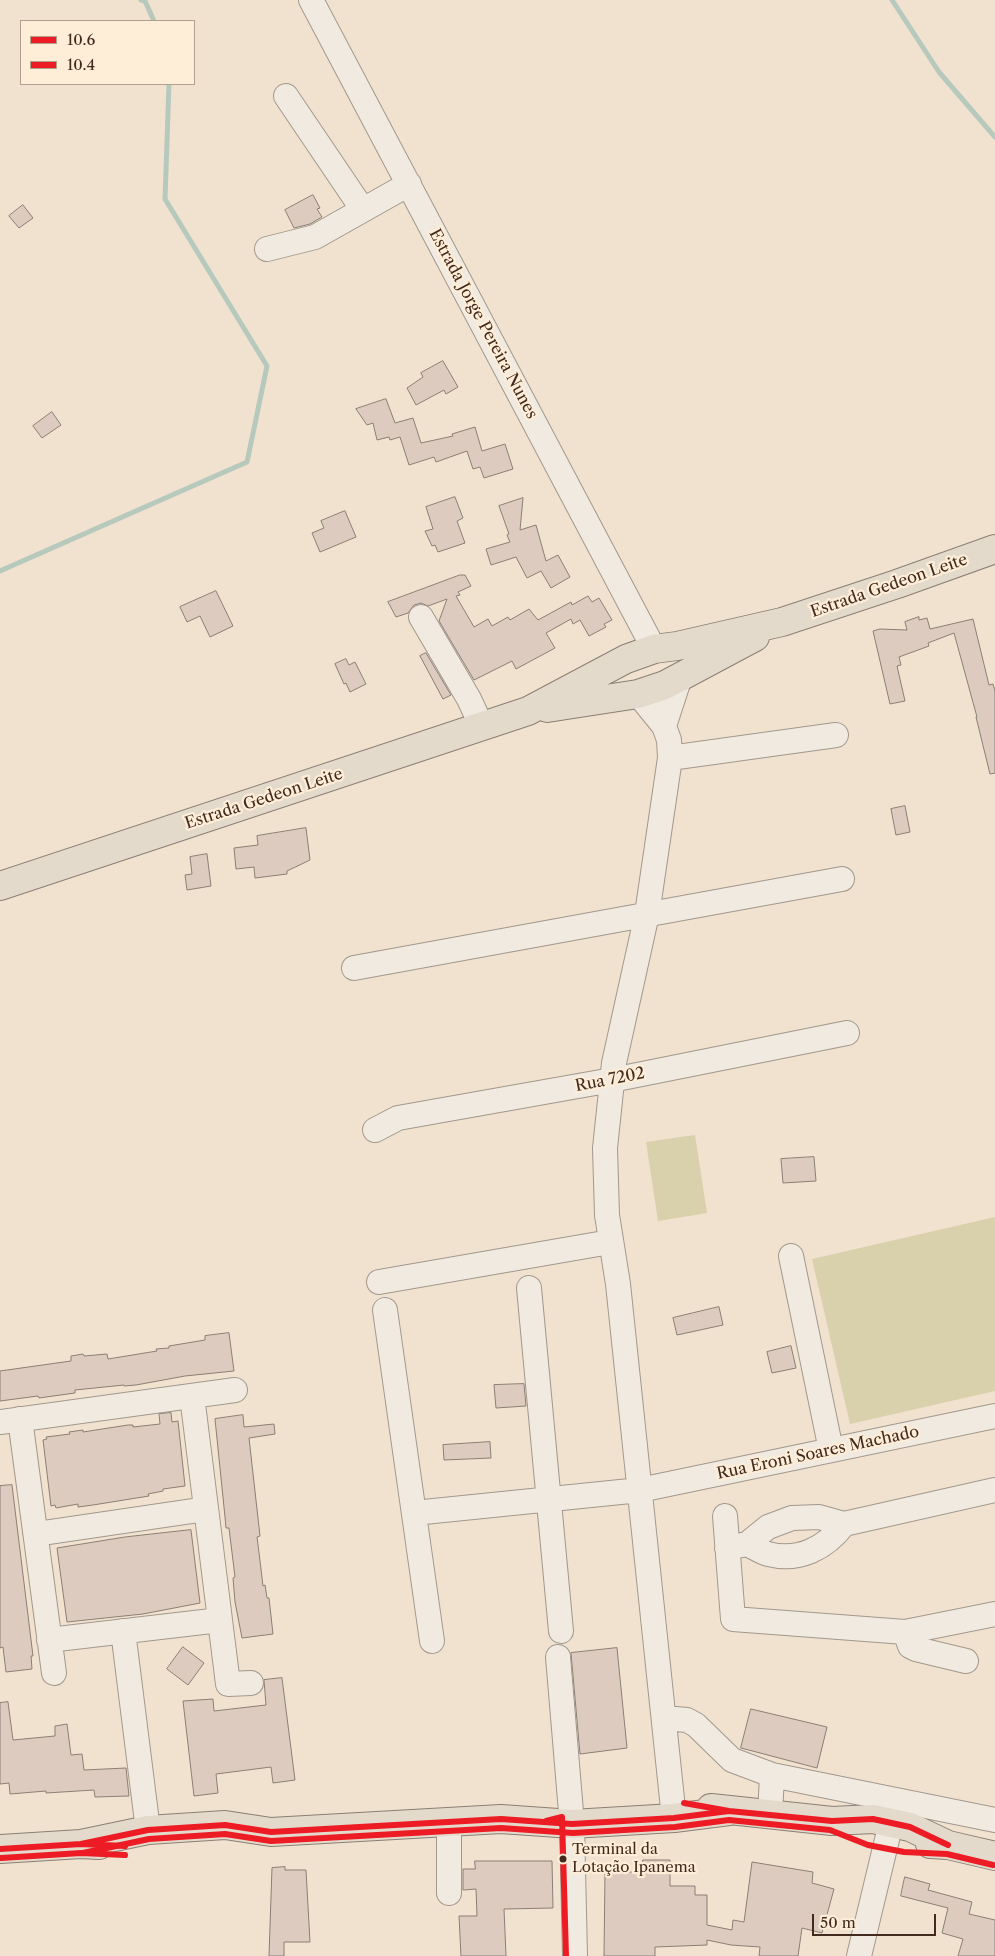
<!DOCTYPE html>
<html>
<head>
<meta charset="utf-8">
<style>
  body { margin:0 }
  #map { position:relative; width:995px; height:1956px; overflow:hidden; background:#f0e2cf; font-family:"Libre Caslon Text",serif }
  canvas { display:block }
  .legend { position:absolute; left:20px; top:20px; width:175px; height:65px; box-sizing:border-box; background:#feedd7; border:1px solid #b39f8d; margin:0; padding:6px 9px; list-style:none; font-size:15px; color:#422a1e }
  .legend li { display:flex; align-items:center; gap:10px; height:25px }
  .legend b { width:25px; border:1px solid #b39f8d }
  .scale { position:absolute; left:812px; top:1914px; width:124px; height:22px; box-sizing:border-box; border:2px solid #422a1e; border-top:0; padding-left:6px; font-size:15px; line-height:18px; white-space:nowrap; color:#422a1e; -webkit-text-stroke:4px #feedd7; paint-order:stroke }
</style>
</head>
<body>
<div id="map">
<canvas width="995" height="1956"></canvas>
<ul class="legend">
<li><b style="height:6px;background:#ed1c24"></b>10.6</li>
<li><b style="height:6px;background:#ed1c24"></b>10.4</li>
</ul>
<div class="scale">50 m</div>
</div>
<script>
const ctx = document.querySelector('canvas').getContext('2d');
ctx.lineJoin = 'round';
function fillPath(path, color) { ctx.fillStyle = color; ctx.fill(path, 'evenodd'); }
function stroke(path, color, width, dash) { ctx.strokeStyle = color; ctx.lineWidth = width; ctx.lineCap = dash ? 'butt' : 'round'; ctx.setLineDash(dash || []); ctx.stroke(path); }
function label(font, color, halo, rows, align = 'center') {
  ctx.font = font + ' "Libre Caslon Text",serif'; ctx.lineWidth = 4.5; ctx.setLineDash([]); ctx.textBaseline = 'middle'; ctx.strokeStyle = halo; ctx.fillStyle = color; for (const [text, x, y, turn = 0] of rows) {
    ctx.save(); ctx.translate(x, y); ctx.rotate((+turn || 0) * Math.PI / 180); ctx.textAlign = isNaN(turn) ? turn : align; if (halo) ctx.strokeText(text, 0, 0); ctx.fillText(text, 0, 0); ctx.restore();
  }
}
fillPath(new Path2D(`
  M695,1135l12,78 -49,8 -12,-79z
  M995,1217v174l-145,33 -38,-165z`), '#d9d0ac');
stroke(new Path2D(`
  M141,0l4,1 9,20
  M892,0l47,72 56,65
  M0,571l247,-109 20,-96 -102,-167 4,-115`), '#b7c9bc', 5);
const building = new Path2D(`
  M313,195l7,13 -3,1 5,8 -12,7 -16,4 -9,-18z
  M23,205l10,13 -14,10 -10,-12z
  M443,361l15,26 -12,7 -2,-4 -28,15 -9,-17 16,-11 -2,-4z
  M386,399l9,24 18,-5 8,25 32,-7 -1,-2 23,-7 7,24 23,-7 8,25 -29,9 -4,-11 -7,2 -6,-18 -31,11 -2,-5 -25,8 -9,-28 -10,3 -1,-3 -12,3 -4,-17 -6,2 -11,-16z
  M52,412l9,13 -19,13 -9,-12z
  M455,497l8,21 -6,3 8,22 -27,9 -3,-7 -3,1 -7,-15 8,-2 -7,-22z
  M523,498l-3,32 16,-5 10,36 12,-6 12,22 -19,11 -10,-17 -14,7 -11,-21 -25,8 -5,-16 24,-7 -3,-7 2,-1 -10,-28z
  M345,511l11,26 -36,15 -8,-19 12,-5 -3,-7z
  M460,575h5l6,11 -13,6 2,3 -4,1 18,31 14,-8 4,7 16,-9 2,3 19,-11 9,11 33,-18 1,3 16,-9 4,6 7,-4 13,22 -8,4 2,3 -17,9 -9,-16 -7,4 -2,-5 -25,14 9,15 -39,21 -4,-8 -38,19 -35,-59 8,-22 -19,7 -7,-3 -7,2 -6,8 -12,4 -8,-15z
  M216,591l17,35 -23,11 -10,-21 -13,6 -7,-15z
  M919,617v3l8,-2 3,11 43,-10 16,66 4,-1 2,7v82l-5,1 -14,-57h1l-23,-84 -26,10 1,3 -30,11 2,8 -4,1 8,35 -15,3 -17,-73 7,-2 27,1 -2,-8z
  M426,653l25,42 -8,4 -23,-43z
  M346,659l3,6 6,-3 11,22 -16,8 -4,-9 -2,1 -9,-20z
  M905,806l5,26 -14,3 -5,-26z
  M306,828l4,32 -23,11v3l-32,4 -1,-11 -18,2 -2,-21 24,-3 -1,-9z
  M207,854l4,32 -24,4 -2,-15 7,-1 -2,-17z
  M814,1157l2,24 -33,2 -2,-24z
  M719,1307l4,18 -46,10 -4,-17z
  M229,1333l5,38 -49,5 -49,9 -12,1v-1l-49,5v3l-36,5 -1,-2 -38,5v-30l71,-10v-5l12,-2 1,2 23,-2 1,5 49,-8 -1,-2 13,-1v-2l36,-6v-4z
  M791,1346l5,22 -24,5 -5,-21z
  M524,1384l2,22 -30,2 -2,-23z
  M171,1413l1,9 6,-1 7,65 -22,3v2l-15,3 1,2 -56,9 -15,2v-3l-22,4 -1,-3 -4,1 -8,-66 4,-1 -1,-2 24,-3 -1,-2 14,-2v2l45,-7h5v2l27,-3 -1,-10z
  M243,1415l1,12 30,-3 1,10 -26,4 11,98 -3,1 3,24 3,25 2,-1 2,13h2l4,36 -31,4 -7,-36 -2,-24 2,-1 -6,-49h-3l-1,-11 -10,-98z
  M490,1442l1,16 -47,2 -1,-15z
  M12,1485l21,171h-2l1,13 -26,3 -3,-25 -3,1v-162z
  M191,1530l9,73 -57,11 -76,8 -10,-74 68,-11z
  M183,1647l21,16 -16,22 -21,-16z
  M617,1648l10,100 -47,6 -9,-101z
  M282,1678l13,102 -22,3 -2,-16 -55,7 2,19 -24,3 -11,-95 30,-2 1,12 52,-6 -2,-25z
  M8,1702l5,38 42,-4v-10l12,-2 4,31 11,-1 2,16 42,-2 3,28 -34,1 -1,-7 -48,3v-2l-36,3 -1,-11 -9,1v-81z
  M751,1709l76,18 -10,41 -76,-20z
  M643,1860h27v26h25v9h12v30l25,5 1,-10 11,2 8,-60 61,10 -1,11 22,6 -12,44 -20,-5 -4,28h-39l1,-9 -29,-2 -24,-5v5l-52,2v9h-51l1,-84h38z
  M475,1861h77l1,47 -49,1 2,47h-45l-2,-40h18l-1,-27 -13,1v-21h12z
  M285,1867v3h21l4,72h-26v14h-15l3,-88z
  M905,1877l25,7 -2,6 44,12 -3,12 26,6v36h-37l5,-17 -21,-6 6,-25 -47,-12z`);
fillPath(building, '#decbbf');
stroke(building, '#8a7f74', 1);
const minor = new Path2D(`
  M311,0l343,649
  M286,96l77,114
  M267,249l48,-12 94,-53
  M421,617l48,82 13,28
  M638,694l26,32 5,14 1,18 -23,156 -33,149 -9,85 2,67 11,69 56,534
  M664,726l16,-49
  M670,758l166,-23
  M354,968l488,-89
  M375,1130l23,-12 214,-38 235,-47
  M791,1256l40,194
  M379,1282l231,-40
  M529,1288l32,343
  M385,1310l47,331
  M192,1396l36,288 23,-1
  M20,1419l34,254
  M0,1422l235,-32
  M414,1513l226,-23 355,-74
  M725,1516l8,103 172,13 90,-18
  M36,1534l170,-25
  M747,1544c7,3 14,8 21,10 31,8 58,-6 76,-30
  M727,1548l20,-4 21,-17 24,-9 27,-1 25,7 151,-34
  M123,1631l25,199
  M905,1632l5,14 6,3 50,12
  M49,1640l171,-20
  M558,1657l14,167 3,132
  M664,1718l23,2 9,5 36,35 40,15 223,45
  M770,1815l2,-40
  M449,1822v71
  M859,1956l32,-133`);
const major = new Path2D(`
  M547,708l91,-14 27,-9 90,-48
  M0,886l528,-175 98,-52 28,-10 23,-3 105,-24 115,-38 98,-35
  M711,1808l121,13 41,-2 37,8 38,18
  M81,1844l67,-14 77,-5 46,7 230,-13 71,5 102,-6 55,-7
  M930,1844l18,1 47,11
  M0,1849l81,-5 18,1`);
stroke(minor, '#a2988c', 26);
stroke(major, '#8a7f74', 30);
stroke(minor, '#f1eae1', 24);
stroke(major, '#e4dacc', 28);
stroke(new Path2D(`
  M684,1803l45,8 103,10 41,-2 37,8 38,18
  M81,1844l67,-14 77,-5 46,7 230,-13 71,5 102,-6 55,-7
  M0,1849l81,-5 44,2`), '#ed1c24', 6);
stroke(new Path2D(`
  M546,1821l16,-4 4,139
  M83,1853l66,-14 76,-5 46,7 230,-13 72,5 102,-6 54,-7 101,10 38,15 36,7 43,2 46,11
  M1,1858l80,-5 44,2`), '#ed1c24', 6);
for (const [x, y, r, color] of [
  [563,1859,4.5,"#422a1e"]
]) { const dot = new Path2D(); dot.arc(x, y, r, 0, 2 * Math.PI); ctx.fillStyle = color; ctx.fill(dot); stroke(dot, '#feedd7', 2); }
label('15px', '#422a1e', '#feedd7', [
  ["Terminal da",572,1850],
  ["Lotação Ipanema",572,1868]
], 'left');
label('16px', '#422a1e', '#feedd7', [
  ["Estrada Jorge Pereira Nunes",483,324,62],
  ["Estrada Gedeon Leite",889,586,-19],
  ["Estrada Gedeon Leite",264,799,-18],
  ["Rua 7202",610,1080,-11],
  ["Rua Eroni Soares Machado",818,1453,-12]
]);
</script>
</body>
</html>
